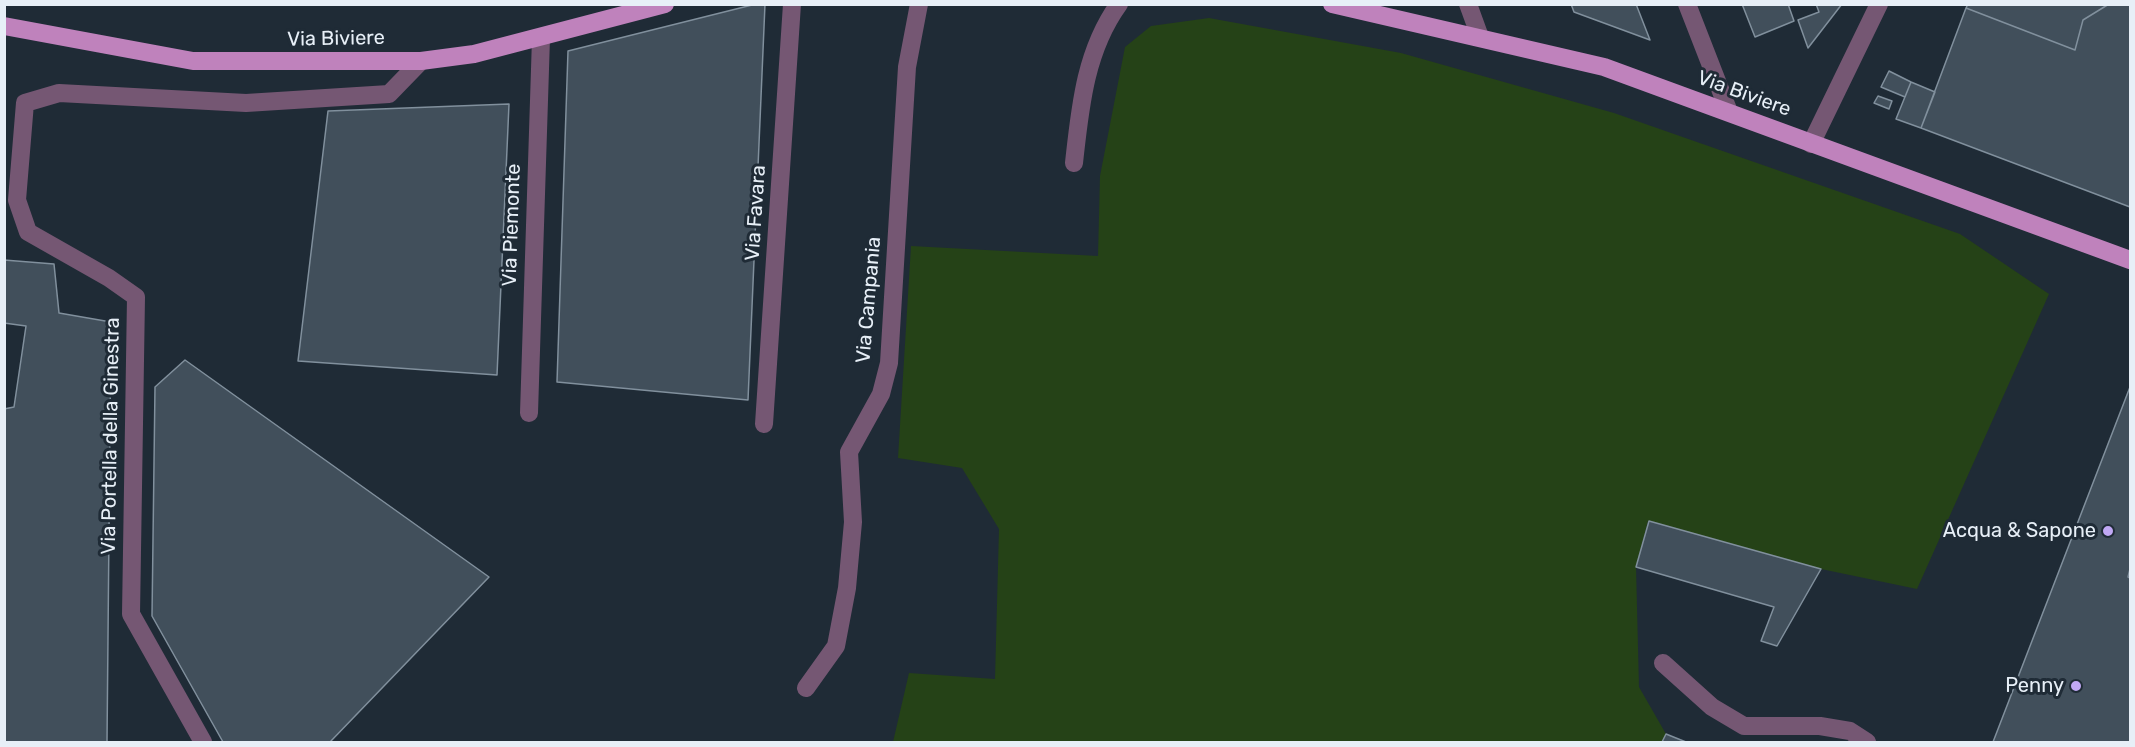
<!DOCTYPE html>
<html>
<head>
<meta charset="utf-8">
<style>
  body { margin:0 }
  #map { position:relative; width:2135px; height:747px; overflow:hidden; background:#1f2b36; font-family:Rubik,sans-serif }
  canvas { display:block }
  .frame { position:absolute; inset:0; border:6px solid #e7eff7; pointer-events:none }
</style>
</head>
<body>
<div id="map">
<canvas width="2135" height="747"></canvas>
<div class="frame"></div>
</div>
<script>
const ctx = document.querySelector('canvas').getContext('2d');
ctx.lineJoin = 'round';
function fillPath(path, color) { ctx.fillStyle = color; ctx.fill(path, 'evenodd'); }
function stroke(path, color, width, dash) { ctx.strokeStyle = color; ctx.lineWidth = width; ctx.lineCap = dash ? 'butt' : 'round'; ctx.setLineDash(dash || []); ctx.stroke(path); }
function label(font, color, halo, rows, align = 'center') {
  ctx.font = font + ' Rubik,sans-serif'; ctx.lineWidth = 6; ctx.setLineDash([]); ctx.textBaseline = 'middle'; ctx.strokeStyle = halo; ctx.fillStyle = color; for (const [text, x, y, turn = 0] of rows) {
    ctx.save(); ctx.translate(x, y); ctx.rotate((+turn || 0) * Math.PI / 180); ctx.textAlign = isNaN(turn) ? turn : align; if (halo) ctx.strokeText(text, 0, 0); ctx.fillText(text, 0, 0); ctx.restore();
  }
}
fillPath(new Path2D(`
  M1209,18l192,35 213,60 346,121 89,60 -132,295 -96,-20 -173,-48 -12,46 3,120 27,47 -4,8h-769l16,-69 86,6 4,-150 -37,-61 -64,-10 13,-212 187,10 2,-80 25,-129 26,-21z`), '#254217');
const building = new Path2D(`
  M756,4h9l-17,396 -191,-18 11,-331z
  M1571,4h65l14,36 -76,-28z
  M1742,4h46l6,17 -39,16z
  M1816,4h26l-34,44 -10,-28 21,-8z
  M1968,4h141l-26,16 -8,30 -109,-42z
  M2109,4h21v203l-209,-79 45,-120 109,42 8,-30z
  M1889,71l22,11 -6,15 -24,-10z
  M1911,82l24,10 -14,36 -25,-9z
  M1878,96l14,5 -3,8 -15,-6z
  M509,104l-12,271 -199,-14 30,-250z
  M4,260l50,4 5,49 52,9 -4,420h-103v-333l10,-2 12,-81 -22,-3z
  M185,360l304,217 -159,165h-107l-71,-126 3,-229z
  M2130,387v182l-2,8 2,1v164h-137z
  M1649,521l172,48 -44,77 -16,-5 13,-34 -138,-40z
  M1666,734l20,8h-24z`);
fillPath(building, '#414f5b');
stroke(building, '#81909d', 1.5);
stroke(new Path2D(`
  M1468,4l12,33
  M1687,4l42,108
  M1811,144l68,-140
  M1074,163c6,-55 11,-112 45,-159
  M529,413l12,-375
  M764,424l28,-420
  M1663,663l49,44 32,19h76l30,5 17,11
  M806,688l30,-42 11,-58 6,-66 -4,-70 32,-58 8,-31 18,-296 12,-63
  M203,742l-72,-128 5,-317 -27,-19 -81,-46 -11,-32 8,-97 34,-10 187,10 143,-9 32,-33`), '#755773', 18);
stroke(new Path2D(`
  M1332,4l272,63 526,193
  M4,26l189,35h228l53,-7 191,-50`), '#bf82bc', 18);
for (const [x, y, r, color] of [
  [2108,531,6,"#c0a8f4"],
  [2076,686,6,"#c0a8f4"]
]) { const dot = new Path2D(); dot.arc(x, y, r, 0, 2 * Math.PI); ctx.fillStyle = color; ctx.fill(dot); stroke(dot, '#1f2b36', 2); }
label('20px', '#e7eff7', '#1f2b36', [
  ["Via Biviere",336,39,-1],
  ["Via Biviere",1744,94,20],
  ["Via Favara",756,213,-86],
  ["Via Piemonte",512,225,-88],
  ["Via Campania",869,300,-85],
  ["Via Portella della Ginestra",111,436,-89]
]);
label('20px', '#e7eff7', '#1f2b36', [
  ["Acqua & Sapone",2096,531],
  ["Penny",2064,686]
], 'right');
</script>
</body>
</html>
